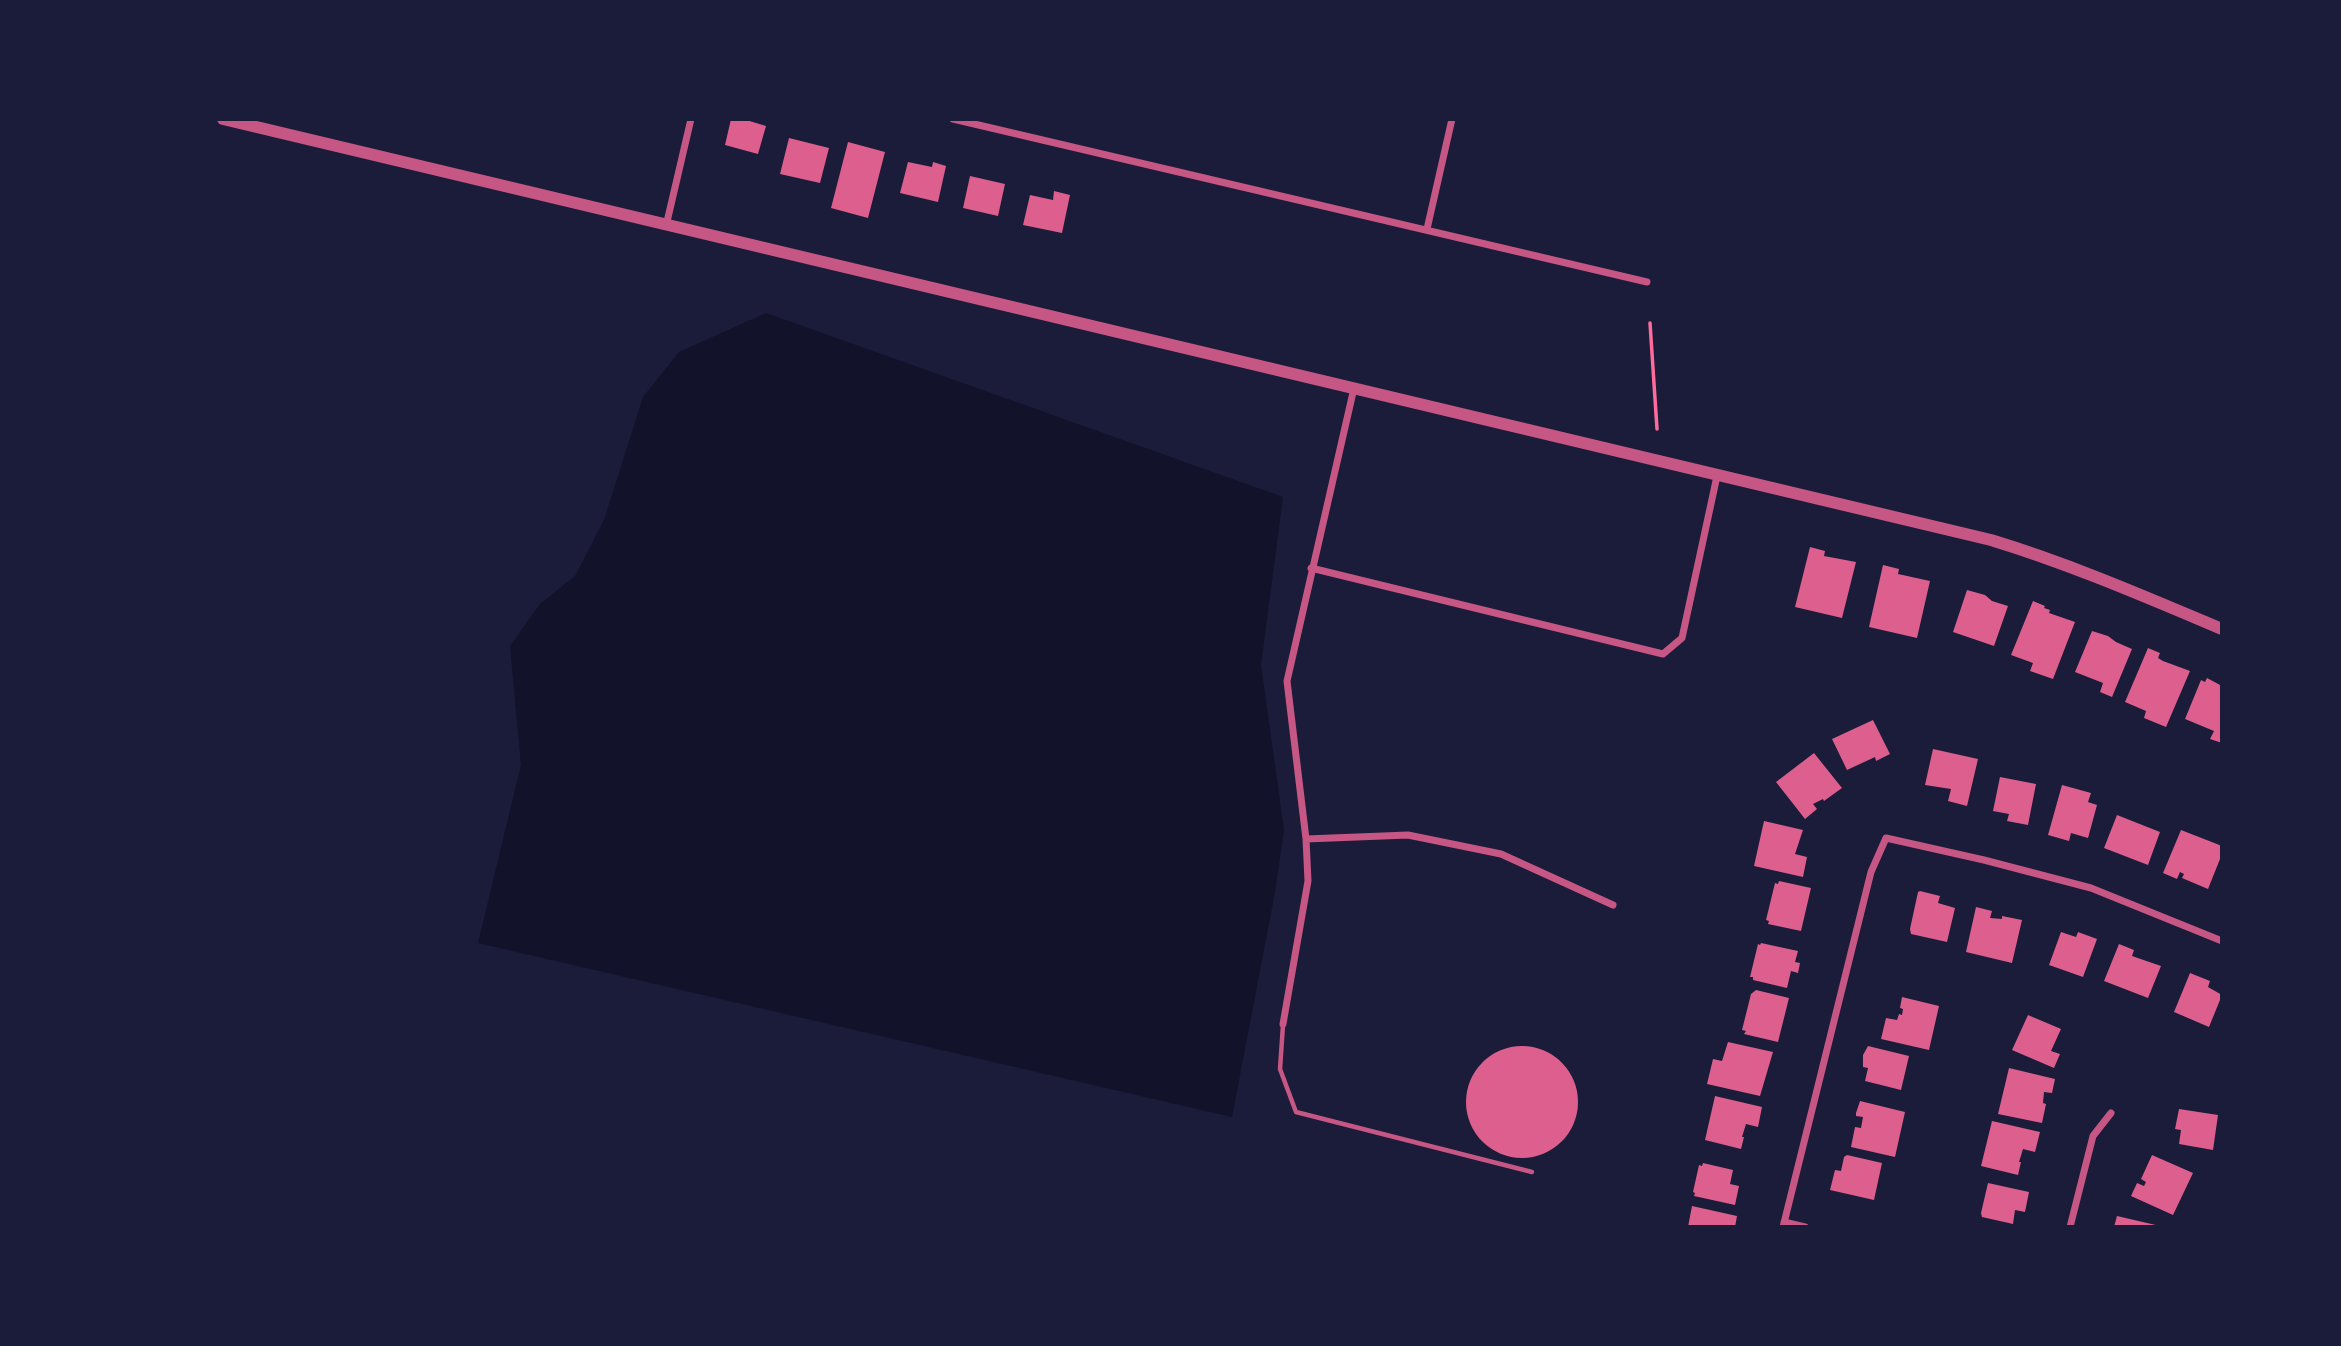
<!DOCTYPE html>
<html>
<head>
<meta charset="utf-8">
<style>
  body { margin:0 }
  #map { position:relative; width:2341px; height:1346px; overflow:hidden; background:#1b1b3a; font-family:"DejaVu Sans",sans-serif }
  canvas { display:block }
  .frame { position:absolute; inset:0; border:121px solid #1b1b3a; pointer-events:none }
</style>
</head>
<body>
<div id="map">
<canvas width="2341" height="1346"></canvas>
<div class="frame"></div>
</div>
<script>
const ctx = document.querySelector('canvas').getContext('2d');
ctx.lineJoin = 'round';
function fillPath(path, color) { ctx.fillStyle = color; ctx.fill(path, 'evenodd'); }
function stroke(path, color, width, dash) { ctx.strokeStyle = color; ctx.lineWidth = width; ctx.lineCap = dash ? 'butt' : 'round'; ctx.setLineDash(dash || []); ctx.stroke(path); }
fillPath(new Path2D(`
  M766,313l517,184 -22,168 23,165 -9,62 -43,225 -754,-174 43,-178 -11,-119 30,-42 35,-28 29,-56 39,-123 36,-45z`), '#12122b');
fillPath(new Path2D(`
  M731,119h12l23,7 -8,28 -33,-9z
  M789,138l40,10 -9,35 -40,-9z
  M848,142l37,10 -17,66 -37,-10z
  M908,162l24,5 1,-5 13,4 -8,36 -38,-9z
  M970,176l35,8 -7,32 -35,-8z
  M1054,191l16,4 -8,38 -39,-8 7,-30 23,5z
  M1810,547l15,4 -1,5 32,6 -14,56 -47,-11z
  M1883,565l16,4 -1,5 32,7 -13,57 -48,-11z
  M1967,590l18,5 7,6 16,5 -14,40 -41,-14z
  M2033,601l12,5 -1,2 6,2 -1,3 26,9 -22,57 -23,-8 3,-8 -22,-8z
  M2092,631l16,5 8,6 16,7 -20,48 -12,-5 3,-9 -28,-11z
  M2148,648l12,5 -2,5 5,3 27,10 -24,56 -22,-9 2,-7 -21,-9z
  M2207,678l15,8v57l-12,-4 4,-8 -29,-12 16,-39 4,2z
  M1873,720l17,34 -14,7 -1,-4 -28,13 -15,-31z
  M1933,749l45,10 -11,47 -19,-5 3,-12 -26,-4z
  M1814,753l28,35 -18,13 -1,-2 -10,5 4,5 -12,10 -29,-37z
  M2000,777l36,7 -8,41 -21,-4 2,-7 -16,-3z
  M2062,785l29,8 -3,9 9,3 -9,33 -17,-5 -2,8 -21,-6z
  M2117,815l43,17 -12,33 -44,-17z
  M1764,821l39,9 -8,24 12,3 -4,20 -49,-11z
  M2181,830l41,16v8l-14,35 -26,-11 2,-4 -4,-2 -3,7 -14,-6z
  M1779,881l32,7 -10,43 -33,-7 1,-3 -3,-1 9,-37 3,1z
  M1920,891l20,5 -2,7 17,5 -8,34 -36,-8 -1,-5 8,-37z
  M1976,907l16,4 -2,7 12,1v-3l20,4 -10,43 -46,-11z
  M2061,932l15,5 2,-5 19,7 -14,38 -34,-12z
  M1761,943l37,8 -3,11 5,1 -2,10 -7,-2 -4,17 -34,-8v-3h-3l8,-33 2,1z
  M2119,944l15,6 -2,6 29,10 -13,32 -44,-17z
  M2190,973l20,8 -2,6 14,8 -13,32 -35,-15z
  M1756,990l33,8 -11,44 -34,-8 2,-3 -4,-1 9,-36z
  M1902,997l37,9 -10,44 -48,-11 5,-21 11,2 2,-6 3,1 1,-6 -3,-1z
  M2028,1015l33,14 -10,22 9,3 -6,14 -42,-18z
  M1728,1042l45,10 -13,44 -53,-12 6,-25 9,2z
  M1868,1046l41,10 -8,34 -36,-9 3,-13 -5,-1v-12z
  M1466 1102a56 56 0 1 1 112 0a56 56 0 1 1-112 0Z
  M2009,1068l46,11 -3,14 -8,-1 -1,11 3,1 -4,19 -44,-9z
  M1715,1096l47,11 -4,20 -12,-3 -4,13h2l-3,12 -36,-9z
  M1860,1101l45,11 -10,45 -44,-10 4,-20 6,1 2,-11 -7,-1v-3z
  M2179,1109l39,6 -5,35 -34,-6 2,-14 -6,-1z
  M1992,1121l48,11 -5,20 -12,-3 -4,13h2l-3,13 -37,-9z
  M1847,1155l35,8 -8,37 -44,-10 5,-20 6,1 3,-14z
  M2152,1155l41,18 -20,42 -42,-19 6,-13 7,3 2,-4 -5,-3z
  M1703,1163l30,7 -3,14 9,2 -4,19 -41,-9 1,-3 -2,-1 6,-27 3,1z
  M1988,1183l41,9 -4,20 -10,-2 -2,14 -31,-7 -1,-4z
  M1692,1206l45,10 -2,11h-47z
  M2117,1216l43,10v1h-46z`), '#dd5f8e');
stroke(new Path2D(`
  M1650,323l7,106`), '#ff6b9d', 3.5);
stroke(new Path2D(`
  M1283,1025l-3,44 16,43 236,60`), '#c65784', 4.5);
stroke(new Path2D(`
  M953,119l694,163
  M666,226l25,-107
  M1427,229l25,-110
  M1311,568l352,86 19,-16 35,-162
  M1306,839l102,-4 93,19 112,51
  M1283,1024l25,-143 -2,-42 -19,-158 67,-293
  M1784,1222l21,5
  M1783,1227l88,-355 15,-34 98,22 107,28 131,53
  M2070,1227l23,-91 18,-23`), '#c65784', 7);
stroke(new Path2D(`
  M223,119l1768,421c79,24 155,57 231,89`), '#c65784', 12);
</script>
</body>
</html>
